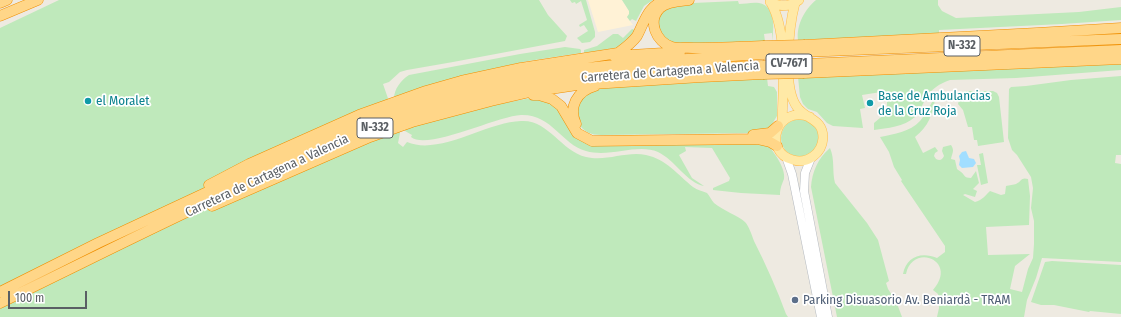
<!DOCTYPE html>
<html>
<head>
<meta charset="utf-8">
<style>
  body { margin:0 }
  #map { position:relative; width:1121px; height:317px; overflow:hidden; background:#eeeae1; font-family:"Fira Sans Condensed",sans-serif }
  canvas { display:block }
  .scale { position:absolute; left:8px; top:291px; width:79px; height:18px; box-sizing:border-box; border:2px solid #5a5f64; border-top:0; padding-left:5px; font-size:12px; line-height:14px; white-space:nowrap; color:#5a5f64; -webkit-text-stroke:3px #fff; paint-order:stroke }
</style>
</head>
<body>
<div id="map">
<canvas width="1121" height="317"></canvas>
<div class="scale">100 m</div>
</div>
<script>
const ctx = document.querySelector('canvas').getContext('2d');
ctx.lineJoin = 'round';
function fillPath(path, color) { ctx.fillStyle = color; ctx.fill(path, 'evenodd'); }
function stroke(path, color, width, dash) { ctx.strokeStyle = color; ctx.lineWidth = width; ctx.lineCap = dash ? 'butt' : 'round'; ctx.setLineDash(dash || []); ctx.stroke(path); }
function label(font, color, halo, rows, align = 'center') {
  ctx.font = font + ' "Fira Sans Condensed",sans-serif'; ctx.lineWidth = 3.5; ctx.setLineDash([]); ctx.textBaseline = 'middle'; ctx.strokeStyle = halo; ctx.fillStyle = color; for (const [text, x, y, turn = 0] of rows) {
    ctx.save(); ctx.translate(x, y); ctx.rotate((+turn || 0) * Math.PI / 180); ctx.textAlign = isNaN(turn) ? turn : align; if (halo) ctx.strokeText(text, 0, 0); ctx.fillText(text, 0, 0); ctx.restore();
  }
}
fillPath(new Path2D(`
  M588,0h34l7,11v3l-2,3 6,8 -35,7z`), '#fff2d6');
fillPath(new Path2D(`
  M59,0h480l9,15 19,21 -2,5 -112,21 -46,8 -7,2 -11,10 -6,2 17,49 -2,10 5,4 4,-5c33,14 79,-20 114,-21 27,-2 40,30 65,36 20,5 40,-6 60,-2 20,4 32,20 47,32 4,3 10,4 14,6 3,3 4,7 7,10 8,7 25,13 31,19 4,4 7,14 9,19 12,24 23,48 32,73l2,3h-788v-289z
  M570,0h16l9,32v5l-5,5 -8,1 -5,-5 11,-7 -4,-6 -4,2 -1,-2 8,-5 -6,-19 -5,3 -1,-2 -3,1z
  M622,0h31l-9,6 -8,15 -4,-2 -2,2 -3,-4 2,-3v-3z
  M816,0h122v5l4,6 14,7 123,-6 42,-5v13l-59,4 -123,6v4l-141,6c-2,-15 7,-31 18,-40z
  M738,1l1,3c6,0 13,-2 20,-1 17,3 15,25 13,38v-8l-8,1 1,7 -92,3 -16,-13 2,-16 5,-7 29,-5z
  M632,29l3,1 -9,13 -11,5 -31,5v-3l13,-4 16,-12h5l5,4z
  M565,47l15,2 1,1v3l-53,8 -31,7 -103,31c0,-10 7,-19 15,-24l111,-21z
  M1121,64v6l-105,8 -66,2c-11,4 -19,9 -24,18 -4,7 -6,14 -11,19 -11,10 -28,11 -41,13v-7l13,-11v-13l-6,-7 -19,3 3,13 -5,1 3,19 -30,-2 -6,-3 -10,-11 -9,-3 -5,-5 -3,-7 -2,-20z
  M1121,76v79h-5l-1,8 6,1v98l-79,-4 -6,20 -9,22 -3,17h-87l2,-9 -1,-14 -5,-4c26,-29 -20,-48 -27,-16h-3c3,-17 18,-23 34,-16l8,-6v-6l-44,-65 1,-1 -8,-13 -5,-15 -9,-15c14,-3 30,-5 40,-16 6,-7 10,-16 15,-24 -1,16 -7,30 -20,40l8,16 12,-6 3,4 -3,2 -1,3 2,3c4,2 6,1 8,-3l-2,-5 1,-4 8,-2c4,6 1,8 0,14l4,1 2,9c1,1 3,2 4,3 4,3 3,6 10,6l5,-7 3,12 -6,6 4,2 -2,6 -10,-3 -2,1 12,7c7,-2 10,-6 15,-11l11,4 4,-1 1,-8c3,-1 8,-1 10,-2 6,-3 5,-7 12,-5l2,17 -1,29 -43,2 2,28 42,-1 -15,12 -5,23 12,3 6,-23 5,-11 1,-14v-23l-3,-13 2,-20 -2,-11 -14,-22 -5,-5 -4,-12 1,-49 2,-2 15,-1 45,-6z
  M767,78l1,8 6,1 3,5v24l-8,13 -16,4 -152,2c-10,0 -17,-3 -23,-12l-1,-20 17,-14 9,-1z
  M964,91h29l4,2 2,4 5,45 -26,4 -1,-6h-3l-2,-13h-4l-5,-17 -5,-6 1,-4 5,-2 -1,-6z
  M531,98l11,1 12,5 31,37 157,1 27,4c6,8 17,23 15,33 -2,5 -4,9 -4,16l-39,-2 -28,-3v-2l16,-7 1,-3 -18,-30 -27,-1 1,4 -7,4 13,23 12,8c-17,-3 -29,-26 -46,-34 -21,-9 -48,6 -72,-1 -25,-7 -34,-37 -65,-36 -24,1 -94,36 -110,22l1,-2 -7,-4 1,-4 71,-19z
  M781 138a19 19 0 1 1 38 0a19 19 0 1 1-38 0Z
  M830,148c5,11 2,24 5,35l32,40 11,17 11,41 -3,2 2,6 8,12 6,16h-65l-26,-130c1,-15 7,-29 19,-39z
  M983,153l5,30 -7,2 -4,-20h4l-2,-11z
  M1052,261l69,4v49l-31,-3 -1,1 -35,-7h-13l-10,-3 14,-40z`), '#bfe9bb');
fillPath(new Path2D(`
  M966,151l3,7 5,1 2,4 -3,4 -11,1 -3,-3 1,-5 -1,-4 3,-4z`), '#a1deff');
const secondary = new Path2D(`
  M786,157l6,17 29,143
  M811,158l-6,15 -1,18 24,126`);
const primary = new Path2D(`
  M770,2c10,5 20,5 29,-2
  M771,3c17,29 12,86 11,119
  M795,3c-6,23 -13,84 2,104 9,13 26,11 26,31 -1,16 -16,26 -30,22 -31,-8 -17,-56 17,-43`);
const highway = new Path2D(`
  M689,0c-9,1 -22,1 -29,8 -13,13 -4,34 12,39 6,2 14,0 21,1 24,0 47,-1 70,-2
  M0,3l7,-3
  M0,16l38,-16
  M805,45l232,-12 84,-5
  M803,52l318,-13
  M614,56l66,-4
  M805,64l316,-14
  M804,73l317,-14
  M533,95h6l13,4 9,7 16,27 15,8 165,-2 13,3 7,4
  M576,124c-8,-17 1,-33 19,-38
  M753,135l17,-2 8,-7
  M209,185l40,-21 110,-49 67,-24 35,-10 60,-13 97,-15c7,-5 14,-10 19,-17 8,-15 10,-30 29,-36
  M212,206l158,-69 42,-15 79,-21 39,-9 47,-7 124,-8 62,-3
  M0,292l98,-49 208,-97 48,-20 48,-18 50,-15 58,-14 40,-7 92,-10 121,-8
  M0,303c83,-40 165,-82 249,-120 64,-30 128,-60 196,-79 104,-29 210,-36 318,-38`);
stroke(secondary, '#b5bac0', 9);
stroke(primary, '#febc4b', 10);
stroke(highway, '#f08f00', 11);
stroke(secondary, '#fff', 8);
stroke(primary, '#ffe9a6', 9);
stroke(highway, '#ffd688', 10);
const highwayBridge = new Path2D(`
  M763,46l42,-1
  M763,54l40,-2
  M763,66l42,-2
  M763,74l41,-1`);
stroke(highwayBridge, '#f08f00', 11, []);
stroke(highwayBridge, '#ffd688', 10);
for (const [x, y, r, color] of [
  [88,101,4,"#0f9aa8"],
  [870,103,4,"#0f9aa8"],
  [795,300,4,"#5c6f8a"]
]) { const dot = new Path2D(); dot.arc(x, y, r, 0, 2 * Math.PI); ctx.fillStyle = color; ctx.fill(dot); stroke(dot, '#fff', 1.5); }
for (const [x, y, w] of [
  [962,46,36],
  [789,64,46],
  [375,128,36]
]) { const box = new Path2D(); box.roundRect(x - w / 2, y - 10, w, 20, 3); ctx.fillStyle = '#fff'; ctx.fill(box); stroke(box, '#5a5f64', 1); }
label('bold 12px', '#5a5f64', null, [
  ["N-332",962,46],
  ["CV-7671",789,64],
  ["N-332",375,128]
]);
label('13px', '#5a5f64', '#fff', [
  ["Carretera de Cartagena a Valencia",670,72,-4],
  ["Carretera de Cartagena a Valencia",267,176,-25]
]);
label('13px', '#0d838f', '#fff', [
  ["Base de Ambulancias",878,96],
  ["de la Cruz Roja",878,111],
  ["el Moralet",96,101]
], 'left');
label('13px', '#4e5e75', '#fff', [
  ["Parking Disuasorio Av. Beniardà - TRAM",803,300]
], 'left');
</script>
</body>
</html>
